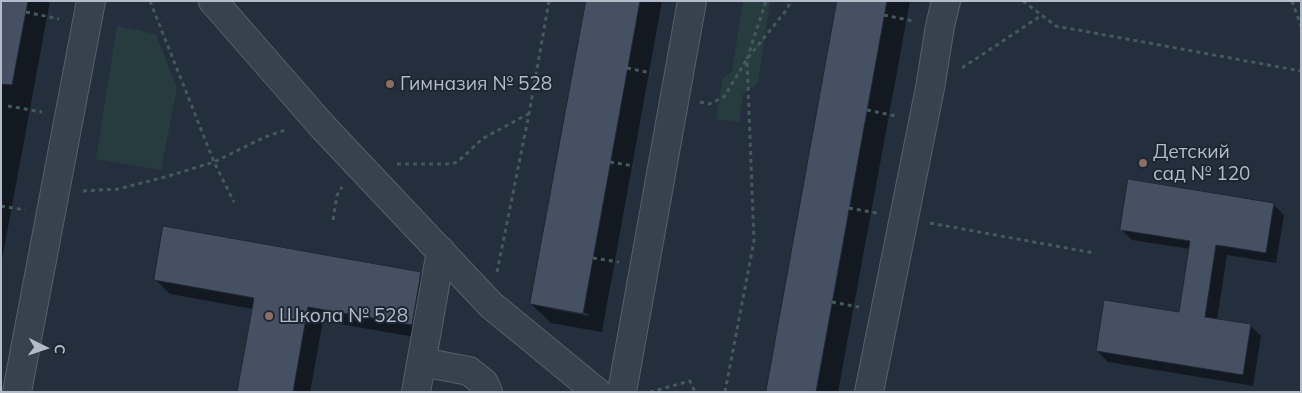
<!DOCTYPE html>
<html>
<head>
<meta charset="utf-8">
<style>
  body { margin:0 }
  #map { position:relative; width:1302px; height:393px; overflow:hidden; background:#242f3e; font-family:Mulish,sans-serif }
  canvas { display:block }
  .frame { position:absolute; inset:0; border:2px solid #b4bcc9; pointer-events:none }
  .north { position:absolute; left:20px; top:323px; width:50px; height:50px; -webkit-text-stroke:4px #1d2633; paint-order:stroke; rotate:94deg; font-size:14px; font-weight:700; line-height:20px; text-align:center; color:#b4bcc9 }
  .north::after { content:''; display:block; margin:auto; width:18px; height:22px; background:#b4bcc9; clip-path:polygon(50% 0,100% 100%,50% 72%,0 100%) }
</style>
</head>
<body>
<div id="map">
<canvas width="1302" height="393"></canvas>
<div class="frame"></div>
<div class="north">С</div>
</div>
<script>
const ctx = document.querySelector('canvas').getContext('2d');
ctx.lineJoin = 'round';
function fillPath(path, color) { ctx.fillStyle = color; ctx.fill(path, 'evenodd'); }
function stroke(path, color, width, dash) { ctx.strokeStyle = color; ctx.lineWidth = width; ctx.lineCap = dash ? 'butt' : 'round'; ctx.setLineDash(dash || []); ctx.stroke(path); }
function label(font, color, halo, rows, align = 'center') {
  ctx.font = font + ' Mulish,sans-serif'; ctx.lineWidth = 4; ctx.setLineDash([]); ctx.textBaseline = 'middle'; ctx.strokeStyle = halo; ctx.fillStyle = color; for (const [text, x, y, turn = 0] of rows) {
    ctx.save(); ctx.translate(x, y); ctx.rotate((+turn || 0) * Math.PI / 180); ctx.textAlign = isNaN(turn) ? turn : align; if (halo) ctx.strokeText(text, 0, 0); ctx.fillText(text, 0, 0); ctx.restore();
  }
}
fillPath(new Path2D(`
  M743,1h27l-12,82 -15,11 -4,28 -23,-3 7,-41 9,-7z
  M117,26l39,8 21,54 -16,82 -65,-11z`), '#263c3f');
fillPath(new Path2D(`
  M1,1h49l-49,264z
  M587,1h75l-60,331 -51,-9 -20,-19zM552,307l37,7 -1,2 -36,-7z
  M838,1h72l-72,391h-71z
  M1273,204l11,11 -8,48 -49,-8 -10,65 33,5 11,11 -8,50 -145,-24 -11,-11 83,-38 10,-64 -58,-9 -11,-11z
  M164,228l257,45 14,15 -9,51 -103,-18 -13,71h-72l15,-83 -83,-15 -15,-15z`), '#0007');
const building = new Path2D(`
  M1,1h27l-16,84 -11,-1z
  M586,1h54l-57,313 -53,-10z
  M837,1h50l-71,391h-50z
  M1128,179l146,24 -8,50 -50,-8 -11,72 46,7 -8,51 -147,-24 8,-51 75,12 11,-71 -70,-11z
  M163,226l258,46 -9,53 -104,-18 -15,85h-56l17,-94 -100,-18z`);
fillPath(building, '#455162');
stroke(building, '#1f2835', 1);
const minor = new Path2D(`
  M213,1l110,126 168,178 106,87
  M422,362l47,9 15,12 4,9
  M17,392l74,-391
  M416,392l25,-141
  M622,392l70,-391
  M869,392l61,-304 10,-62 6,-25`);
stroke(minor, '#565f6c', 30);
stroke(new Path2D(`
  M150,1l64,161 20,40
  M1023,1l33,25 245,45
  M1292,1l9,25
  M26,12l33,7
  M884,15l29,6
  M627,68l24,5
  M962,68l80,-53
  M700,102l9,2 15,-7 23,-38 41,-51 2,-7
  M8,106l34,6
  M867,110l29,6
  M610,162l24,4
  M397,164h49l9,-1 8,-6 19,-18 46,-25
  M83,191l35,-2 47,-12 49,-15 51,-25 23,-8
  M1,206l24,4
  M849,208l28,5
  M333,220l4,-25 5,-8
  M930,223l164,30
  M593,258l26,4
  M497,272l32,-158 20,-113
  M832,302l27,5
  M650,392l40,-11 5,11
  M725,392l29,-151 -7,-182 19,-58`), '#44595c', 3, [4, 4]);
stroke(minor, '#38414e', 28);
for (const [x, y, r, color] of [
  [390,84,5,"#8d6e63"],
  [1143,163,5,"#8d6e63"],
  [269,316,5,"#8d6e63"]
]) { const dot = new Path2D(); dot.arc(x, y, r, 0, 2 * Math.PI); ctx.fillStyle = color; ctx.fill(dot); stroke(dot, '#1d2633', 2); }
label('19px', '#b4bcc9', '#1d2633', [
  ["Гимназия № 528",400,84],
  ["Детский",1153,152],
  ["сад № 120",1153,174],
  ["Школа № 528",279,316]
], 'left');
</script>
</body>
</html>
